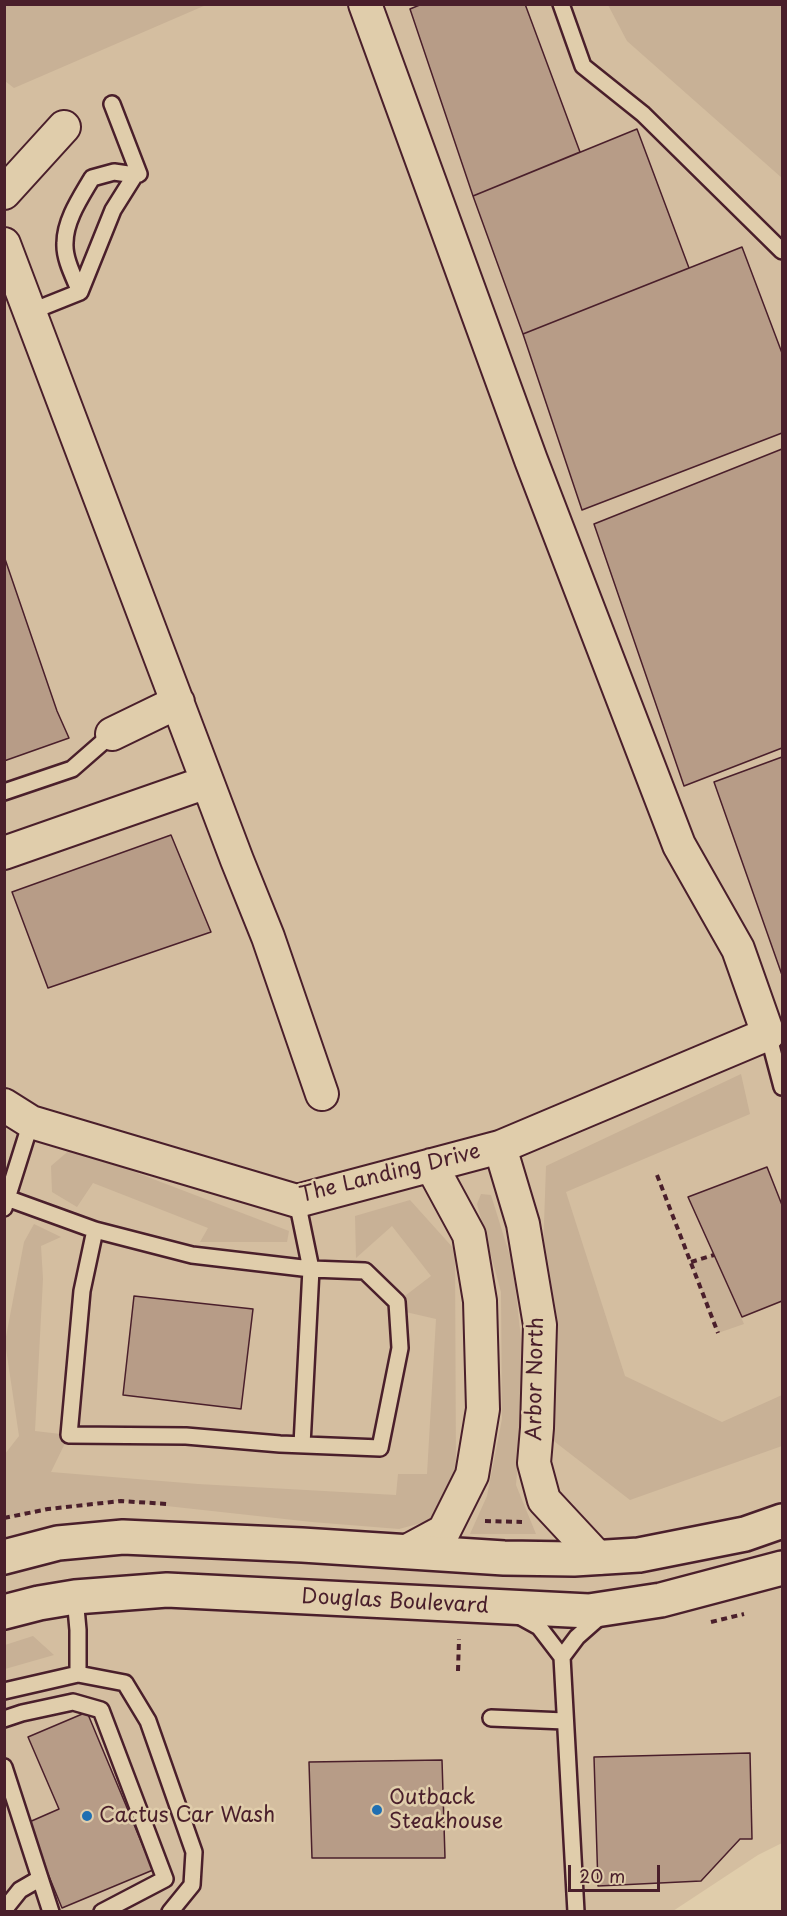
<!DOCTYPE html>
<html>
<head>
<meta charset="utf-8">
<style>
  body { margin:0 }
  #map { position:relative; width:787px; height:1916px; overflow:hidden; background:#e0cdab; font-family:"Playpen Sans",sans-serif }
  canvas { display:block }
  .frame { position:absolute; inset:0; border:6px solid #4a1f2b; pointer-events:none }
  .scale { position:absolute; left:568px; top:1865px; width:92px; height:27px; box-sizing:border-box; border:3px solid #4a1f2b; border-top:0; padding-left:8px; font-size:18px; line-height:21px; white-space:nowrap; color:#4a1f2b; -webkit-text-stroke:4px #e0cdab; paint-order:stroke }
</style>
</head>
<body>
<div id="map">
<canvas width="787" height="1916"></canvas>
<div class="frame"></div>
<div class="scale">20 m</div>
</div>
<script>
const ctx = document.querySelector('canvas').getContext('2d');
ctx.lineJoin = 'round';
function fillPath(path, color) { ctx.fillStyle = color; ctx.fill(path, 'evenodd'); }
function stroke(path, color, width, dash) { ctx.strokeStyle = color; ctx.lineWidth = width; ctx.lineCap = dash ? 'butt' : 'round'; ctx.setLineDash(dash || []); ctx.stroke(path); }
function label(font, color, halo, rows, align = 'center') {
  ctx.font = font + ' "Playpen Sans",sans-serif'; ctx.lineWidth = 5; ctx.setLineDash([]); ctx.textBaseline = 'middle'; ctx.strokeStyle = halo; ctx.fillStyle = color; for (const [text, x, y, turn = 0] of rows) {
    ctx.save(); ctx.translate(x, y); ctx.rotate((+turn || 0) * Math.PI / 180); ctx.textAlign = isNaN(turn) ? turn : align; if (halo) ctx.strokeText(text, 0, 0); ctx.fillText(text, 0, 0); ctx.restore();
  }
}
fillPath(new Path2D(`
  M5,5h777v1838l-24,12 -85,56 -668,1z`), '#d4bea0');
fillPath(new Path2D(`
  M5,4h201v1l-192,83 -9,-7z
  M608,5h174v173l-155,-137z
  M741,1074l9,40 -184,78 59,184 97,46 60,-27v51l-152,54 -93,-72 9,-262z
  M72,1148l217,83 -2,11h-87l8,-14 -115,-45 -16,24 -25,-15 -1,-26z
  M481,1194l10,1 22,71 12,109 -9,110 20,49h-66l17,-38 15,-77 -1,-127 -24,-88z
  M410,1200l45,50 1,225 -27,46 -30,8 -87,-7 -191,-21 -73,8 -43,9v-64l14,-18 -14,-94 19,-100 10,-18 27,13 -20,9 2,33 -8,152 34,4 -18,37 147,12 198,11 2,-21h29l9,-155 -39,-9v-8l34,-26 -39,-50 -36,32 -1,-42z
  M714,1255l30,69 -26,9 -27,-71z
  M33,1636l21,19 -49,14v-24z`), '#c8b196');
const building = new Path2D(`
  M422,4h103l55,148 -107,44 -63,-187z
  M637,129l52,139 -166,66 -50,-138z
  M742,247l40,106v80l-200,77 -59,-176z
  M782,449v299l-98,38 -90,-262z
  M4,556l53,155 12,27 -65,23z
  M782,757v218l-68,-193z
  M171,835l40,97 -163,56 -36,-96z
  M767,1167l15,38v96l-40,16 -54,-120z
  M134,1296l119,13 -12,100 -118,-14z
  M87,1712l66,158 -91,38 -35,-85 32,-14 -31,-72z
  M750,1753l2,86h-12l-39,42 -103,5 -4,-129z
  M442,1760l3,98h-133l-3,-96z`);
fillPath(building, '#b79c87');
stroke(building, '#4a1f2b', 1.5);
const service = new Path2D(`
  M561,4l22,62 60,48 139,137
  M112,104l27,70
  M114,172l21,3 -22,35 -33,82c-6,-15 -16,-33 -15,-49 0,-23 16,-46 27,-65z
  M30,312l50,-20
  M4,792l68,-23 40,-35
  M771,1033l-3,1 14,53
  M4,1197l91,33 97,25 119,14 -14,-68
  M4,1208l27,-86
  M95,1230l-13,61 -13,144 117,1 94,8 100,4 20,-100 -3,-46 -32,-31 -54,-2 -9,176
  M519,1616l20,11 23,30 15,-20 26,-23
  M562,1657l14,255
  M78,1674l47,9 23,38 46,131 -2,33 -22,27
  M4,1691l74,-17v-44l-3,-33
  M491,1718l74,3
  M4,1719l18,-6 51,-11 28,8 64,169 -63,33
  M4,1767l47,145
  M4,1910l16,-20 19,-11`);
const minor = new Path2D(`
  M4,193l60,-66
  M4,244l233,616 31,77 54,157
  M112,734l66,-32
  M4,853l203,-71
  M4,1105l27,17 266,79 203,-54 268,-113 -30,-85 -59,-104 -148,-385 -166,-456
  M500,1147l23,77 17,101 -3,103 -3,35 10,37 54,58
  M405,1552l39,-21 28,-56 11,-66 -3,-108 -11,-66 -38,-70`);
const secondary = new Path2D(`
  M4,1557l54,-14 65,-6 179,8 202,13 70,1 65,-4 106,-21 37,-13
  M4,1612l35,-9 36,-6 92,-7 422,21 72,-11 121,-32`);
stroke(service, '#4a1f2b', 20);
stroke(minor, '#4a1f2b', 36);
stroke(secondary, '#4a1f2b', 38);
stroke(new Path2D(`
  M657,1175l61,158
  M691,1262l23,-7
  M4,1518l44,-9 73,-8 46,3
  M485,1521l37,1
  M711,1622l33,-8
  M458,1671l1,-32`), '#4a1f2b', 4, [6, 4.5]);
stroke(service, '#e0cdab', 15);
stroke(minor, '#e0cdab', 32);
stroke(secondary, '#e0cdab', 33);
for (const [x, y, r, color] of [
  [377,1810,6,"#1f6fb2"],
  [87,1816,6,"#1f6fb2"]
]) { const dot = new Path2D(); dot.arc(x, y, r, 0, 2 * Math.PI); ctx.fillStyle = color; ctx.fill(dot); stroke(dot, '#e0cdab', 2); }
label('21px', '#4a1f2b', '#e0cdab', [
  ["The Landing Drive",390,1174,-14],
  ["Arbor North",536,1379,-89],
  ["Douglas Boulevard",395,1602,3]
]);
label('21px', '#4a1f2b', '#e0cdab', [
  ["Outback",389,1798],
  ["Steakhouse",389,1822],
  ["Cactus Car Wash",99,1816]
], 'left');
</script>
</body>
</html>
